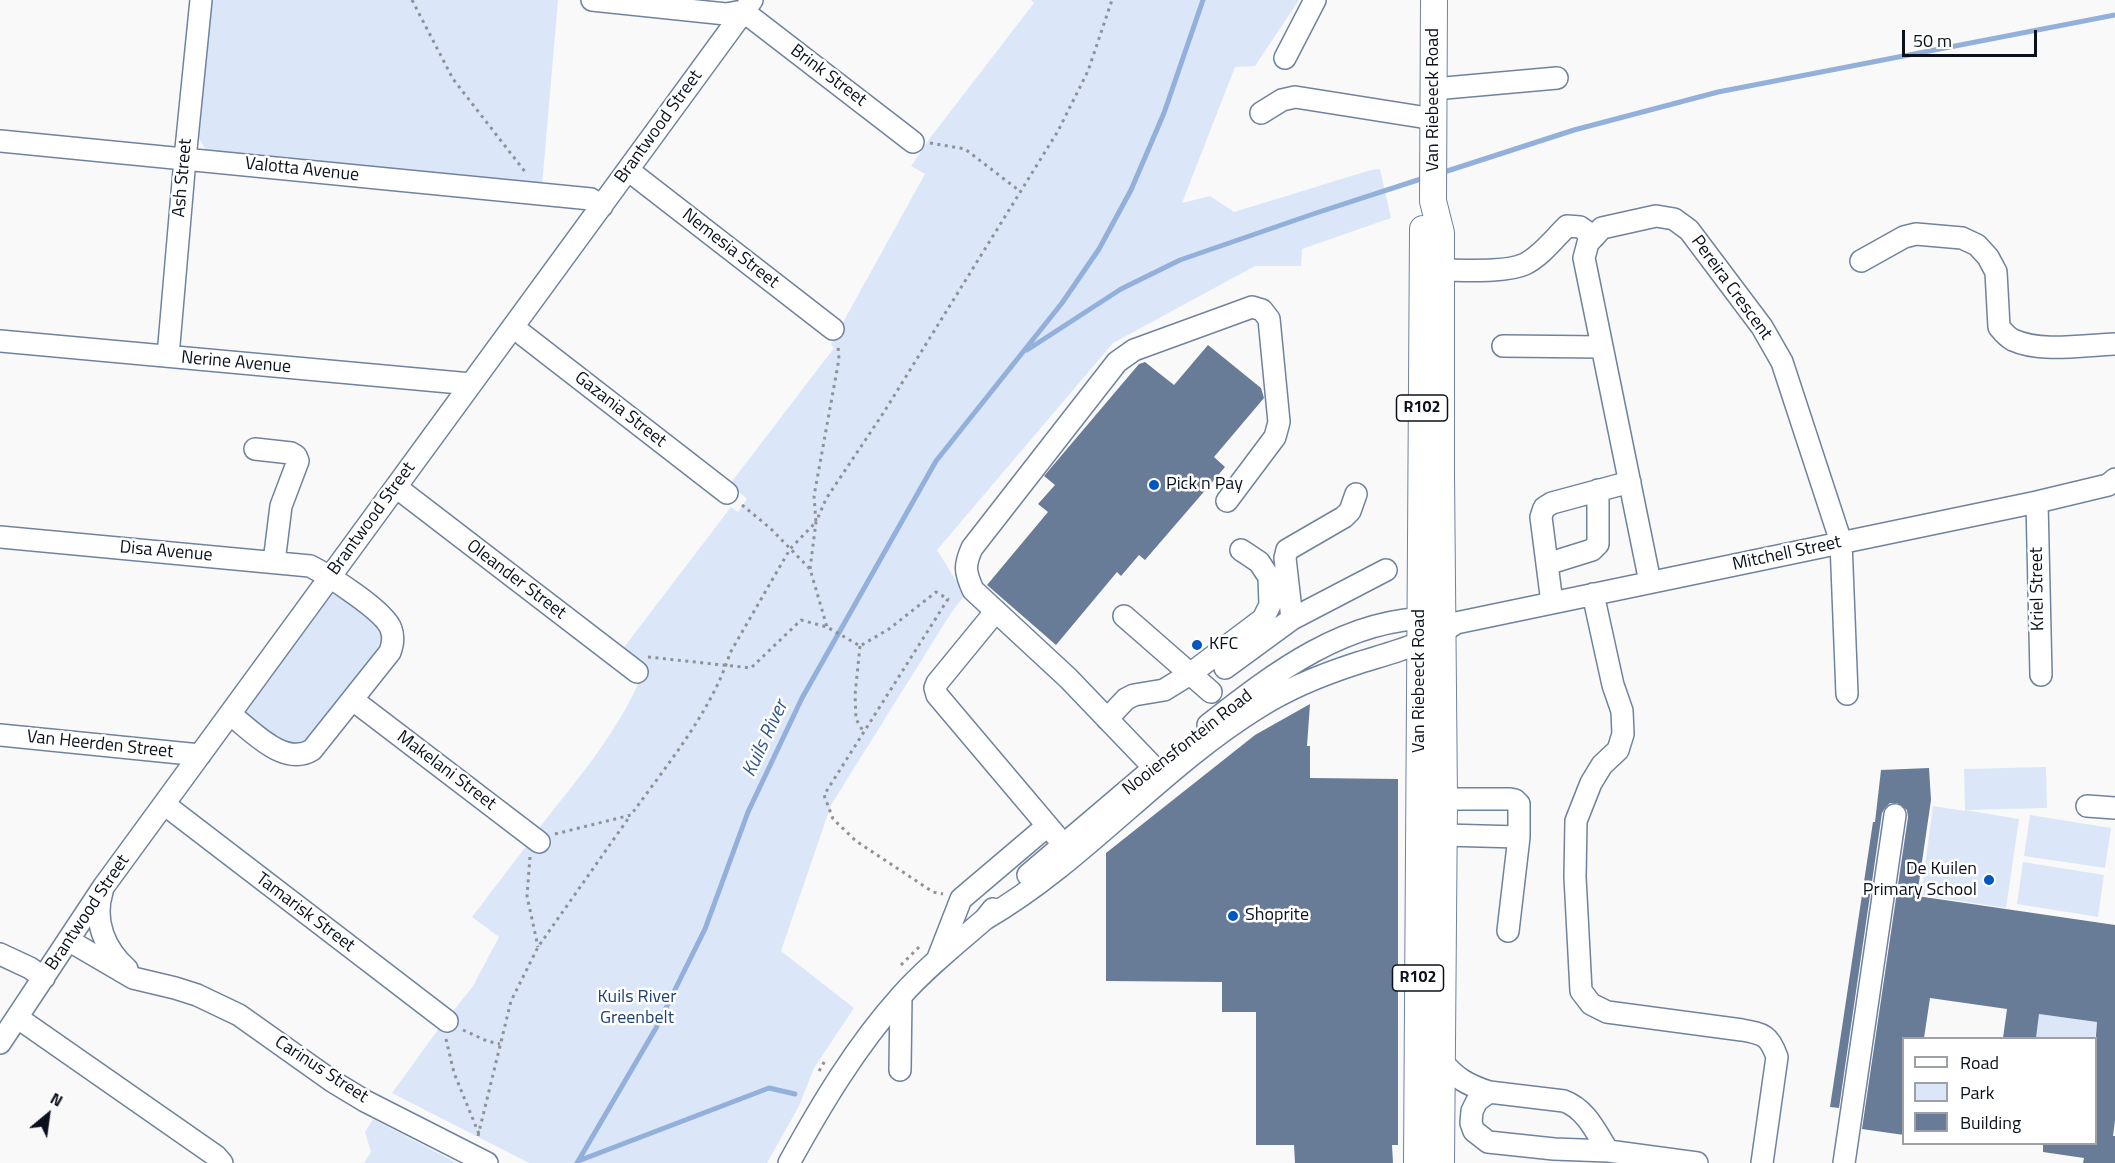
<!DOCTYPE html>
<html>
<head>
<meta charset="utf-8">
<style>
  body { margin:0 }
  #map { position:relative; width:2115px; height:1163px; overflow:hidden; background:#f9f9f9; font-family:"Titillium Web",sans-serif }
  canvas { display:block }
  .legend { position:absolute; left:1902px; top:1037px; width:195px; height:108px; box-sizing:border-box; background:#fff; border:2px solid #9da0a4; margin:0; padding:8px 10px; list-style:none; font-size:18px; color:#0a111c }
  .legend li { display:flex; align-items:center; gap:12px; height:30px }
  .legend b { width:30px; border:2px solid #9da0a4 }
  .north { position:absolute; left:18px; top:1085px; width:60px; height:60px; -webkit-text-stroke:4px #fff; paint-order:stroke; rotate:29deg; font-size:16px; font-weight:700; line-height:24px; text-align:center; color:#0a111c }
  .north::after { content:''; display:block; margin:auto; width:21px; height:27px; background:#0a111c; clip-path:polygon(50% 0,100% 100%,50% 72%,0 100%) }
  .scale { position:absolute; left:1902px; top:30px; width:135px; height:27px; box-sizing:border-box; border:3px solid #0a111c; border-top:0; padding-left:8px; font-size:18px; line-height:21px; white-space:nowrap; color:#0a111c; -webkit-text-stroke:4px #fff; paint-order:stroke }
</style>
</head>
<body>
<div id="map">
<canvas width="2115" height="1163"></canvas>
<ul class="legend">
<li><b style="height:8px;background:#fff"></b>Road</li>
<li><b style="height:16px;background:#dbe7f9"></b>Park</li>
<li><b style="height:16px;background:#687b97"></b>Building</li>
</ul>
<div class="north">N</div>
<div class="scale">50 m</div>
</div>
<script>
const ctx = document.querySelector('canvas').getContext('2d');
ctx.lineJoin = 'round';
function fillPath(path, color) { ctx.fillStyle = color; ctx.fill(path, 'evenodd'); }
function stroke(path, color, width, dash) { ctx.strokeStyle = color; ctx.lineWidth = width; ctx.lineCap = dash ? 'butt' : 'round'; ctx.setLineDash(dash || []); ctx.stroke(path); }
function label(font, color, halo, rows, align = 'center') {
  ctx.font = font + ' "Titillium Web",sans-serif'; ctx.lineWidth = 5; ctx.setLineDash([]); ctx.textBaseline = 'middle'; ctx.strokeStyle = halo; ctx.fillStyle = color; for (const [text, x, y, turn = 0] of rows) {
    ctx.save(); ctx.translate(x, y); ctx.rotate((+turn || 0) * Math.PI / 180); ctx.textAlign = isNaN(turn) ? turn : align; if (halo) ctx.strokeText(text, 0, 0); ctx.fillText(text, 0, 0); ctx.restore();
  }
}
fillPath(new Path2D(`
  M211,0h347l-16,186 -333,-34 -5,-5 -6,-11z
  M1031,0h268l-44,66 -20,1 -53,136 28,-7 24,16 137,-42 9,-1 11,49 -89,31 -1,17h-46l-142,77 -176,207 28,45 -14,18 -120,192 -50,146 73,57 -40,60 -15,38 -32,57h-238l-137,-70 48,-66 6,6 11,-15 -6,-4 22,-28 26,-49 -27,-20 55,-72 8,7 10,-15 -8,-6c40,-52 85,-102 108,-164l-23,-17 109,-143 7,5 9,-13 -17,-15 104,-136 -3,-4 94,-170 -14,-8 19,-28 104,-135z
  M335,592l42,31 7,11 -1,14 -79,97 -22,-2 -36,-28 -1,-7 85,-115z
  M2046,767l1,41 -82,2 54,9 -13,89 -85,-13 12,-89 32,5 -1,-42z
  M2030,815l81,13 -6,40 -81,-12z
  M2023,862l81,13 -6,42 -81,-13z
  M2039,1014l58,8 -2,16h-59z
  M373,1119l84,44h-93l7,-11 -6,-20z`), '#dbe7f9');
stroke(new Path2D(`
  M1441,173l133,-43 144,-38 397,-77
  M1027,350l94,-61 59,-29 136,-47 111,-36
  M578,1161l191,-73 26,6
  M577,1163l79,-135 49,-99 43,-117 54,-114 134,-237 126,-158 37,-54 32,-59 33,-77 39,-113`), '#93b0db', 5);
fillPath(new Path2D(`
  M1208,345l53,43 3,10 -50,59 11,10 -17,20 -63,73 -6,-5 -18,21 -4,-4 -61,73 -69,-60 61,-73 -10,-8 17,-19 -11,-9 95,-112 6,-2 29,23z
  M1310,704l-3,42h3v32l88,1v366h-6l1,18h-98l-1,-18h-38v-133h-34v-30l-116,-1v-128l149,-118z
  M1929,768l2,32 -14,96 198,29v195l-2,16h2v27h-32l1,-5 -41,-6v-9h53v-108l1,-13 -58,-8 -3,24h-33l4,-29 -77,-11 -6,40h-20v97l-42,-6 46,-312 -1,-7 -10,-7h-7l-5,5 -3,5 -43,295 -9,-1 43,-285h2l6,-52z`), '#687b97');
const minor = new Path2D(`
  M592,0l134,14 17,-3 170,131
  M1285,58l30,-58
  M1434,89l123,-11
  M1261,113l21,-13 13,-3 139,22
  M0,141l591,58 11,7
  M628,170l205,159
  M1861,261l43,-24 12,-3 46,4 15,7 11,12 8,15 3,55c4,5 8,10 14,13 28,13 71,5 102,4
  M1441,270c22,0 65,3 84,-6 16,-8 29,-25 42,-38l13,1 14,10
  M513,327l214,166
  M0,341l471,43
  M1503,346l99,1
  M168,356l17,-197 16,-159
  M255,449l36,4 5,3 2,5 -17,45 -7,56
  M396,487l241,185
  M2037,502l4,173
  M0,537l310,29c18,9 75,45 81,63 3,8 2,15 -1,23l-78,98c-28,17 -60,-19 -82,-36
  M1547,564l45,-14 6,-6v-54
  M1650,582l-66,-324 4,-15 14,-15 54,-12 18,3 15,11 73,97 20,35 59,180 6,152
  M1593,594l20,91 9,26 1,23 -5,16 -16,15 -11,18 -15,38 -1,56 6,114 10,13 16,8 135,18c22,4 27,5 35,27l-15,106
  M1552,603l-11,-86 3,-9 8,-5 78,-21
  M996,611l-59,72 -2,5 2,7 126,149
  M1124,616l87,76
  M1292,619l-7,-61 2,-8 57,-33 6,-6 6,-17
  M1225,668l67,-49 94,-49
  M353,700l186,142
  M1107,719l19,-20 8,-4 30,-5 26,-16 73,-55 7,-14 -1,-28 -10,-15 -18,-12
  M1208,725c66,-52 139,-108 227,-107
  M0,735l200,20
  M1164,778l-96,-100 -95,-88c-8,-18 -9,-24 -1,-42l145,-186 17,-12 118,-43 10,3 7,9 10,103 -4,15 -48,64
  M1444,799h66l5,1 4,4v33l-11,94
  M164,804l283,217
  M2087,806l28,2
  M1444,835l75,2
  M1028,875l120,-102
  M102,892c-9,29 3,58 25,77
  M985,919c100,-58 175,-151 274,-212 30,-19 62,-32 96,-43 34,-11 71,-19 101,-41l581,-121 71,-17 7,-6
  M68,940l65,38 42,10 22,7 42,20 93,66 33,20 122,62
  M0,954l30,14 14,10
  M938,958l23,-59 86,-73
  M18,1018l198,138 6,7
  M0,1043l104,-157 648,-886
  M1442,1061c13,17 26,24 47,31
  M900,1070l1,-74
  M1608,1151c-12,-19 -22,-42 -44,-50l-75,-9 -12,9 -5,10 -1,12 3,8 14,11 66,7 54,2 89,12
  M789,1163c32,-58 67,-117 112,-167 25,-28 55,-52 84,-77l8,-10
  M1844,1163l51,-348`);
const major = new Path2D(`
  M1434,0l-1,201 8,32v241l3,325 -3,364
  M1417,1163l6,-934`);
stroke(minor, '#6f839f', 24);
stroke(major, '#6f839f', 28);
stroke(new Path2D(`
  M412,0l41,79 73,94
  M930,143l35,6 56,43
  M742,505l28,23 40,41 17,58
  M810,569l6,-47 10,-23 58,-87 174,-281 30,-60 24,-71
  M860,646l-5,49 1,24 8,14
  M648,657l103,11 50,-48 26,7 33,19 29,-17 47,-37 12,7 -124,196 9,24 23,22 77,51 10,2
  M555,834l76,-19c35,-49 81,-104 99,-162l60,-104 26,-27 -2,-26 25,-137 -1,-13
  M530,857l-3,39 11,51
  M901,965l21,-21
  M463,1030l24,11 13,3
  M446,1039l8,34 25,61
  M819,1071l7,-12
  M478,1136l33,-135 27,-54 92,-131`), '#8f9297', 3, [3, 4.5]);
stroke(minor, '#fff', 21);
stroke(major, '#fff', 26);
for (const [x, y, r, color] of [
  [1154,485,6,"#0057c0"],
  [1197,645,6,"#0057c0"],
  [1989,880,6,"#0057c0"],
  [1233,916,6,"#0057c0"]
]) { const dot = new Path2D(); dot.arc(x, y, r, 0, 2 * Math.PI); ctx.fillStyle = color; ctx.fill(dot); stroke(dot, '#fff', 2); }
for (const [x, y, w] of [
  [1422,408,51],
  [1418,978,51]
]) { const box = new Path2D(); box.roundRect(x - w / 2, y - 13, w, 26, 4.5); ctx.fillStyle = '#fff'; ctx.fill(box); stroke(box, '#0a111c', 1.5); }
label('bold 16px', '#0a111c', null, [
  ["R102",1422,408],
  ["R102",1418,978]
]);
label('18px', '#0a111c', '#fff', [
  ["Brink Street",828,76,37],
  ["Van Riebeeck Road",1434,100,-90],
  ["Brantwood Street",659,127,-54],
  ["Valotta Avenue",302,170,6],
  ["Ash Street",183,178,-85],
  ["Nemesia Street",730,249,38],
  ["Pereira Crescent",1731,288,54],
  ["Nerine Avenue",236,363,5],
  ["Gazania Street",620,410,38],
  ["Brantwood Street",372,519,-54],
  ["Disa Avenue",166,552,5],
  ["Mitchell Street",1787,554,-12],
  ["Oleander Street",516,580,37],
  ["Kriel Street",2038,589,-91],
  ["Van Riebeeck Road",1420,681,-90],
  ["Nooiensfontein Road",1188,743,-38],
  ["Van Heerden Street",100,745,6],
  ["Makelani Street",446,771,37],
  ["Brantwood Street",88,913,-56],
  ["Tamarisk Street",305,913,37],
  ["Carinus Street",321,1070,33]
]);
label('18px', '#0a111c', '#fff', [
  ["Pick n Pay",1166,485],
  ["KFC",1209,645],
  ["De Kuilen",1977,870,"right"],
  ["Primary School",1977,891,"right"],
  ["Shoprite",1245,916]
], 'left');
label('18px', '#1e4277', '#fff', [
  ["Kuils River",637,998],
  ["Greenbelt",637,1019]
]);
label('italic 20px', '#31578d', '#fff', [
  ["Kuils River",766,739,-65]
]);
</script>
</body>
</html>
